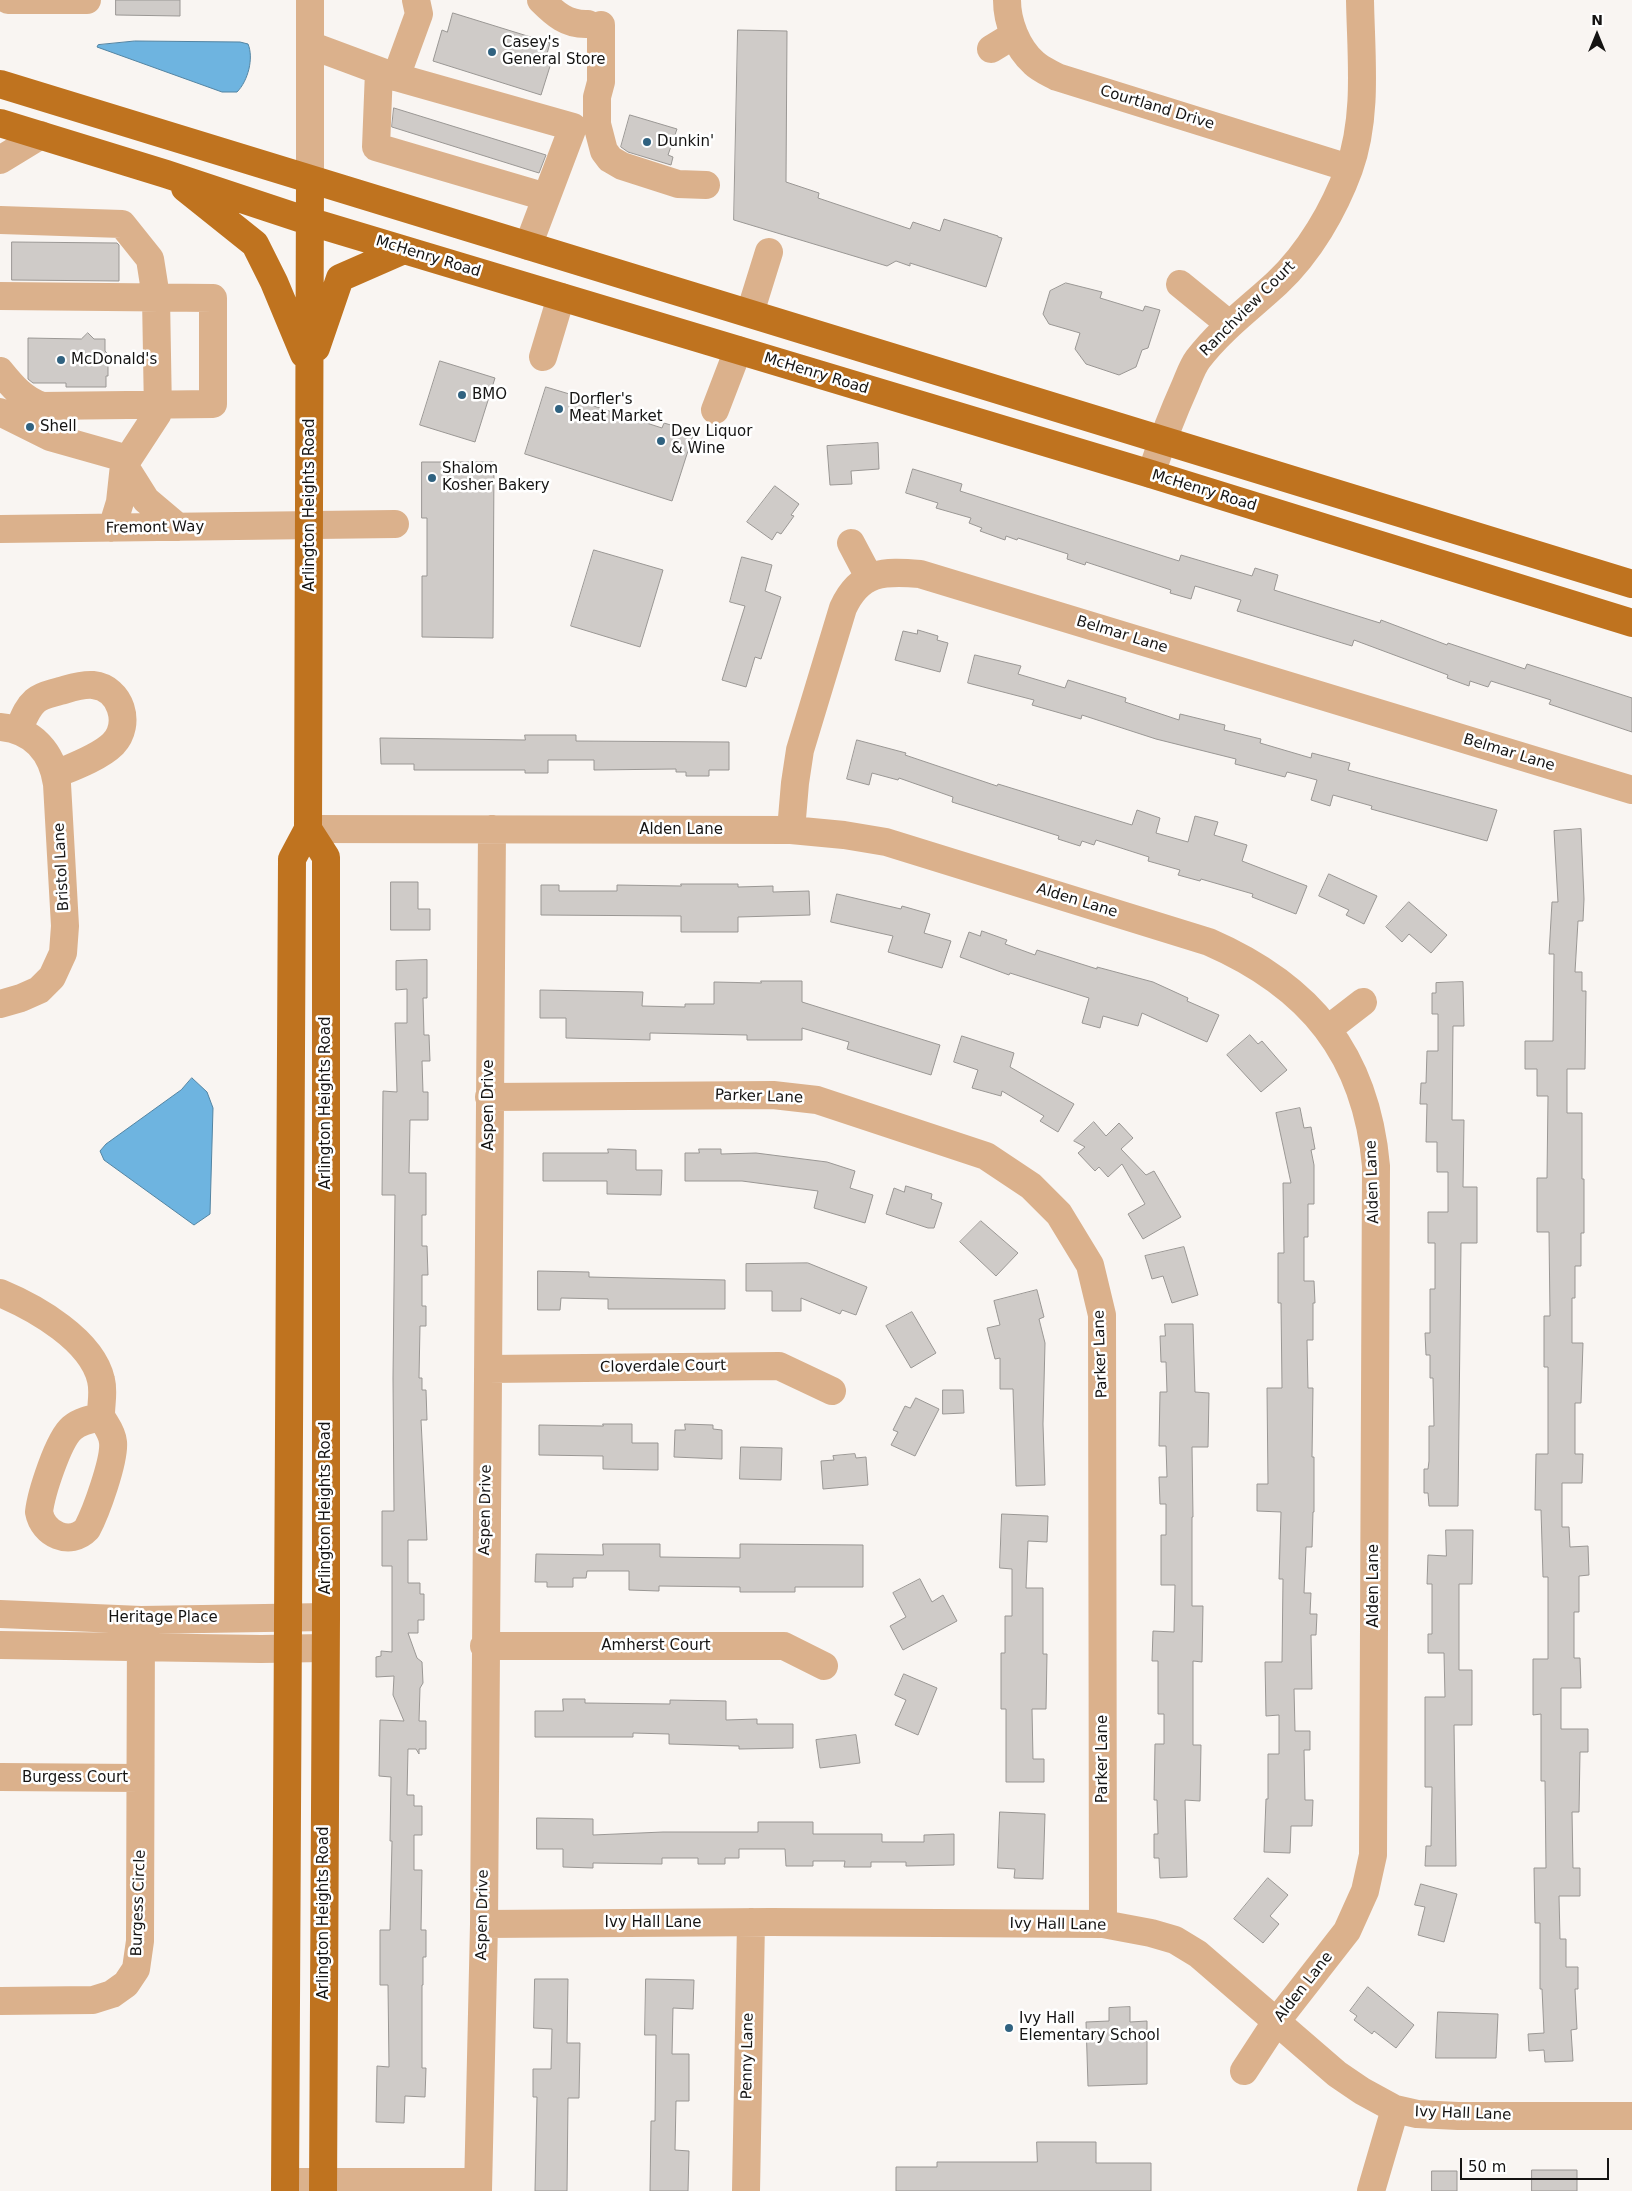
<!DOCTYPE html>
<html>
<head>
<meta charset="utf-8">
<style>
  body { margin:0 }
  #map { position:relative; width:1632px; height:2191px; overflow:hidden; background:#f9f5f2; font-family:"DejaVu Sans",sans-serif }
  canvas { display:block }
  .north { position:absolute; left:1572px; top:10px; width:50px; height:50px; -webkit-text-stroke:4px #fff; paint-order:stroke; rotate:0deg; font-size:14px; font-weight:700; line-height:20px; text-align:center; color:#151413 }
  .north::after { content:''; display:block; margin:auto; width:18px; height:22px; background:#151413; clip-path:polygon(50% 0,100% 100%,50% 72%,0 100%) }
  .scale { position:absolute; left:1460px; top:2158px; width:149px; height:22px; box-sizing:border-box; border:2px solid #151413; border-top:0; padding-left:6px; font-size:15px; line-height:18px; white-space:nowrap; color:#151413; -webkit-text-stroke:4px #fff; paint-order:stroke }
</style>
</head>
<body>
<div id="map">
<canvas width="1632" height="2191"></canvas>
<div class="north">N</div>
<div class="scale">50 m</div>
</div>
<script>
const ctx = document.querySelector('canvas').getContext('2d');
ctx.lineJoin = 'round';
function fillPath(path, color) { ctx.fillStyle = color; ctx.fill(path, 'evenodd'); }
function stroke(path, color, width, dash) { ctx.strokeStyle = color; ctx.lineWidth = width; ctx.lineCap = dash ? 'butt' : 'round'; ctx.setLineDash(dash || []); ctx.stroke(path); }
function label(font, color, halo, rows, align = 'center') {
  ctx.font = font + ' "DejaVu Sans",sans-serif'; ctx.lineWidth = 5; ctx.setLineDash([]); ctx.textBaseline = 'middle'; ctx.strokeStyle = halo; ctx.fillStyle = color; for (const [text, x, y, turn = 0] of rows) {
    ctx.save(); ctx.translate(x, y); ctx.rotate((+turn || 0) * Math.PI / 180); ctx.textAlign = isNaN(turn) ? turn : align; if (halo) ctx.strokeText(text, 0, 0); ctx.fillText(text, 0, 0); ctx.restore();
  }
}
const water = new Path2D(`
  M135,41l105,1 8,2c6,14 0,37 -11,48h-15l-125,-45 1,-2z
  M192,1078l15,14 6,16 -3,106 -16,11 -90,-65 -4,-9 6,-7 75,-54z`);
fillPath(water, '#6eb4e0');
stroke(water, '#5384a2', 1);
const building = new Path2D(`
  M116,0h64v16l-64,-1z
  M453,13l97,30 -5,18 6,2 -10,32 -108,-34 9,-31 5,2z
  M738,30l49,1 -1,151 33,11 -1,5 92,31 3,-7 27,9 4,-12 54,17v1l4,1 -16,49 -76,-24v3l-14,-5 -9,5 -153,-46z
  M394,108l152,47 -7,18 -147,-46z
  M630,115l47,14 -9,26 5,2 -2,8 -43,-13 -7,-5z
  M12,242l105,1 2,2v36l-107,-1z
  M1066,283l36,9 -2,6 43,13 2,-5 15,4 -12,38 -6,2 -6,17 -17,8 -33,-11 -11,-15 5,-16 -31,-9 -6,-10 7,-23z
  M88,333l6,6h11v12l3,3v22h-2v11h-40v-4h-33l-5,-4v-41l53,1z
  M440,361l55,17 -20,64 -55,-17z
  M546,387l30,9 -1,4 87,28 2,-5 30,9 -22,69 -147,-47z
  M878,443l1,26 -28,2 1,13 -22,1 -3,-39z
  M422,462h72l-1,176 -71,-1v-61h5v-58h-5z
  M913,469l49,15 -2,7 219,70 2,-6 71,21 3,-8 23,7 -4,15 106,33 1,-3 66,25 1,-2 77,26 2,-5 105,34v34l-83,-28 2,-4 -60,-19 -3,6 -18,-6 -1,5 -22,-8 1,-3 -94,-35 -2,6 -115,-35 4,-11 -46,-14 -4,13 -21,-6 1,-3 -85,-28 -1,3 -18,-6 1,-5 -50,-16 -1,2 -11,-4 -1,4 -25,-9 2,-3 -13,-5 2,-5 -35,-10 2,-5 -32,-10z
  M775,486l24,18 -8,11 3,1 -13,18 -4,-2 -5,8 -25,-18z
  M594,550l69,20 -23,77 -69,-21z
  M742,557l30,8 -7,26 16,6 -20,62 -6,-2 -9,30 -24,-7 23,-74 -15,-4z
  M918,630l20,6 -1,4 11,3 -8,29 -45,-12 8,-29 14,3z
  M975,655l46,11 -3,8 47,14 3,-8 58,18 -1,4 54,18 1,-6 45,11 -1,5 37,9 -1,4 51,15 1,-5 38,10 -2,7 149,40 -10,31 -116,-32 1,-3 -39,-11 -3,11 -19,-6 6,-20 -30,-8 -2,5 -50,-13 1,-5 -80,-20 -74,-24 -1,4 -49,-14 2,-5 -66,-17z
  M525,735h51v6l153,1v28h-20v6h-23v-4h-10v-3l-82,1v-10h-46v13h-23v-3h-111v-6h-33l-1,-26 145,2z
  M857,740l49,13 -1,2 92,31 1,-2 134,41 5,-15 23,8 -4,15 32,9 7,-26 23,6 -4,13 33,10 -5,16 65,25 -11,28 -44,-17 1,-3 -52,-15 -1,2 -22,-6 2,-5 -32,-9 1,-4 -53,-17 -2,5 -12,-4 -2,5 -22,-7 1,-3 -107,-34 1,-5 -54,-19 -1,2 -26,-7 -3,12 -22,-6z
  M1581,829l3,70 -1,22h-5l-3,51h7v19h4l-1,78h-18v44h15v66h2v54h-3v33h-6v32h-3v45h11l-2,60h-6v51h8l-1,29h-20v44h7l1,20 18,-1 1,29 -10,1v36h-5v46h6l1,30h-20v41h27v23h-8l-1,60h-7l1,56h7v28h-21l1,43h6v28h12v22h-3l2,40 -6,1 2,31 -28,1 -1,-12 -15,1 -1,-17 16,-1 -2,-44h-2v-66h-5l-1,-55h12l-1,-87h-4v-67l-8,1v-56h15v-82h-5l-2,-67h-6l1,-56h12v-87h-4v-51h6l-1,-84h-12v-54h10l1,-82h-11v-27h-12v-28h28l1,-87h-5l3,-52h6l-4,-71z
  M1329,874l48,22 -13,28 -18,-9 3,-5 -30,-14z
  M391,882h27v27h12v21h-39z
  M681,884h57v3l35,-1v6l36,-1 1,24 -72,2v15h-57v-16l-140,-1v-30h18v6h58v-6l64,1z
  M837,894l64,15 1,-3 28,8 -6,19 27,8 -9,27 -54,-16 5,-16 -62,-14z
  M1409,902l38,33 -16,18 -22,-19 -7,8 -16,-15z
  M982,931l25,9 -2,4 30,11 2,-5 60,19v-2l56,15 35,16 -1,3 32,14 -12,27 -65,-29 -4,13 -35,-10 -3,12 -18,-5 7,-25 -79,-25 -1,2 -49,-18 9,-25 11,4z
  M427,960v38h-4l1,37h5l1,26h-8l1,31h5v28h-18l-1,53h17v42h-4v31h5l1,29h-6v31h4v20h-6l-1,52h3v12h4l1,30h-6l6,120h-19v43h12v11h4v26h-6v13h-10l9,25 5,4 1,21 -3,5 -1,33h7v28h-7v5l-3,-5h-8l-1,46h7v11h8v29h-8v35h8l-1,60h5v27h-3v28h-1v83h4l-1,29 -20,-1 -1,27 -28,-1 1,-56 12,1 -1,-82h-8v-55h10l2,-89h-2l1,-64 -12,-1 1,-56 24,1 -11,-26 1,-19 -18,1v-20l5,-1v-5l11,1v-86h-10v-55h12l-1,-133 2,-183h-13l1,-104 14,1 -2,-69h12v-34l-11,1v-29z
  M761,981h41v21l138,43 -9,30 -84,-26 2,-7 -47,-14v12h-55v-5l-97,-2v7l-84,-2v-20h-26v-28l103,2 -1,14 43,1v-3h29v-22l47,1z
  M1463,982l1,44h-11l-1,94h12l-1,67h14v56h-16l-3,263h-29l-1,-13h-4v-24h4l1,-8v-35h5l-1,-48h-3v-23h-4l-1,-22h5v-44h5v-46h-7v-31h20v-40h-11v-30h-11l1,-38h-7l1,-21h5l1,-32h11v-37h-6v-21h4v-10z
  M1250,1035l8,9 4,-3 25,29 -26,22 -34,-37z
  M962,1036l52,17 -4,14 64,37 -16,28 -18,-11 4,-5 -42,-25 -1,5 -29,-8 6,-18 -24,-8z
  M1300,1108l4,20 7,-1 4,22 -4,1 3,15v39h-6v33h-4v44h10l1,22h-2v37h-6l1,48h5l-1,69h2v55h-1l-1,35h-6l-2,46h7l-1,21h7l-1,21h-5l1,54h-18l1,42h15v19h-6l1,50h8l-1,26h-21l-1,27 -26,-1 2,-53h2v-45h11v-39l-13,1 -1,-54h17l1,-83h-4l2,-67 -24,-1v-27h11l-1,-96h15l-1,-85h-3v-50h6l-1,-70h8l-15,-70z
  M1094,1122l12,14 13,-13 14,15 -12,11 25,26 8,-4 27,46 -38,22 -15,-25 17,-10 -23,-40 -14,13 -9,-10 -4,4 -17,-18 7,-6 -11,-6z
  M608,1149l28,1v20h26l-1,25 -54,-1v-13h-64v-28h65z
  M699,1149h22v5l35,-1 71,9 28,9 -5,17 23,7 -8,28 -51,-15 4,-17 -76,-10h-57v-28h14z
  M906,1186l26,8 -1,5 11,4 -8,25h-6l-42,-14 8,-26 10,4z
  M981,1221l37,32 -22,23 -36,-34z
  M1184,1247l14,48 -26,8 -9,-27 -11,3 -7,-23z
  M808,1263l59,24 -11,28 -14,-5 -2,4 -39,-16v13h-29v-20h-26v-27z
  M538,1271l51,1v5l136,3v29h-117v-10l-47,-1 -1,12h-22z
  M1037,1290l7,27 -5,2 6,24 -2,81 2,61 -29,1 -3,-97h-13v-31l-5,1 -8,-31 13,-3 -6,-24z
  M912,1312l24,41 -25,15 -25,-42z
  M1165,1324h28l2,68 14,1 -1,54h-16l1,70h-1v89h11l-1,56 -9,-1v84h8l-1,56 -15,-1 2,77 -27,1 -1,-20h-5v-24h4l-1,-34h-3l1,-56h9v-30h-6v-53h-6l1,-30 21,1 1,-47h-14v-50h5v-31h-6l-1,-27h8l-1,-31h-7l1,-54h7l-1,-30h-5l-1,-26h5z
  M943,1390h20l1,23 -21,1z
  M916,1398l23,11 -24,47 -24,-11 7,-13 -5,-2 12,-24 5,2z
  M603,1424h29v19h26v27l-55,-1v-13l-64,-1v-30l64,1z
  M685,1424l28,1v4l9,1v29l-48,-2 1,-27h10z
  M741,1447l41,1 -1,32 -41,-1z
  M855,1454l1,4 10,-1 2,28 -45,4 -2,-28 13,-1 -1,-4z
  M1002,1514l46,2 -1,26 -19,-1 -2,47h17v66h4l-1,55h-14l1,50h11v23h-38v-73h-5v-56h4v-37h7v-47l-12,-1z
  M1446,1530h27l-1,54h-13v86h13v55h-18l2,141h-31l1,-20h5l1,-59h-7v-90h20l-1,-44h-16v-19h4v-50h-5l1,-29 18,1z
  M603,1544h57v13l80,1v-14l123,1v42h-68v5h-55v-5l-81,-1v5l-30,-1v-19h-42l-1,7h-13v9h-26v-5h-12l1,-28 67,1z
  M920,1579l12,23 11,-7 14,26 -54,29 -13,-24 16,-9 -13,-24z
  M904,1674l33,14 -19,47 -23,-10 11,-25 -11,-5z
  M563,1699h22v4l85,1v-4l56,1v19l31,-1v5h36v24l-54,1v-3l-70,-2v-10l-36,-1v4h-98v-26h28z
  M856,1735l4,28 -40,5 -4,-28z
  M1000,1812l45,2 -2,65 -29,-1 1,-9 -17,-1z
  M537,1818l56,1v16l70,-3h95v-10h55v12h69v8h42v-7l30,-1v31l-48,1v-4h-35v5h-27l1,-6h-32v5h-27l-1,-17h-46v9h-14v6h-27v-6h-36v6l-69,-1v5l-30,-1v-18h-26z
  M1268,1878l20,17 -18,21 9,8 -16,19 -29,-24z
  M1421,1884l36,10 -13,48 -26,-7 7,-28 -10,-2z
  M535,1979h33l-1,64h13l-1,55h-11l-1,93h-32l2,-94h-4v-28h18l1,-40 -18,-1z
  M646,1979l48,1 -1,29 -20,-1 -1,46h17v47h-13l-1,49 14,1 -1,40h-38l1,-70h4l1,-86h-11z
  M1368,1987l46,38 -18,23 -22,-17 -2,3 -18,-14 3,-4 -7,-5z
  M1130,2007v15l17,-1v63l-59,2 -2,-64 23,-1v-13z
  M1438,2012l60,2 -2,44h-60z
  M1037,2142h59v21h55v28h-255v-24h41v-5h100z
  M1532,2170h45v21h-45z
  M1432,2171h25v20h-25z`);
fillPath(building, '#cfcbc8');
stroke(building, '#9a9794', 1);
stroke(new Path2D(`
  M8,0h79
  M541,0c14,14 26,25 47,24
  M1007,0c0,22 10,48 27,63 6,6 16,10 23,14l292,91
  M601,25v57l-4,15v27l7,27 6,8 12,7 56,18 28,1
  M310,45l86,32 177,50 -45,119
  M991,49l23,-14
  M379,71l-3,76 170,50
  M396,77l23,-63 -3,-14
  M0,160l41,-25
  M310,180v-180
  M0,220l122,4 28,35 6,38 2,116 -34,52 -4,37 -8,26
  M1180,284l49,40
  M0,296l213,2v106l-171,2c-19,-7 -29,-19 -42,-35
  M750,313l19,-61
  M543,357l18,-60
  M715,410l23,-60
  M0,412l50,25 78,22
  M124,465l22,35 32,27
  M1151,474c10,-30 21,-59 34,-88 4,-9 7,-19 13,-27 23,-30 52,-51 79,-76 32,-30 57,-73 72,-114 19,-53 12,-113 11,-169
  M0,529l395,-5
  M851,543l18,34
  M0,727c33,3 52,25 57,57l8,142 -2,27 -11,24 -13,13 -18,8 -21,6
  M18,731c5,-11 8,-22 17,-30 7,-6 16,-7 25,-10 11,-3 22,-7 33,-6 28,3 39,39 20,59 -13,13 -40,23 -57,30
  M308,829l483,1 53,5 42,7 323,100c101,44 157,112 167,224l-3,689 -8,36 -18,40 -71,91 -32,49
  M791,830l4,-47 5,-33 43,-142c17,-37 41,-37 77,-34l712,216
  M1328,1029l35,-27
  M489,1097l284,-2 44,5 169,56 45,30 28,28 31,51 12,50 1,609
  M0,1293c36,15 92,47 101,87 3,12 0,23 0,35 1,6 11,15 12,27 2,18 -17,70 -26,87 -17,18 -44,5 -48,-17 2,-18 19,-72 33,-84 8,-7 19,-9 29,-11
  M488,1369l291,-3 53,25
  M0,1614l141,6 185,-3
  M0,1645l261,4 64,-1
  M484,1646h300l40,20
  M0,1777l140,1
  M484,1924l287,-2 332,2 48,9 24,7 23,14 139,120 25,17 33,18 22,5 41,2h174
  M0,2001l93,-1 19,-6 14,-10 10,-15 4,-28 1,-321
  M285,2182h193
  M478,2191l6,-267 8,-1095
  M746,2191l5,-269
  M1371,2191l24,-82`), '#dbb18c', 28);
stroke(new Path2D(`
  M0,84l1632,500
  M0,123l166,51 142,47 843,253 481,149
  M185,188l70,56 19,38 30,72
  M316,348l24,-70 64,-28
  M308,829l18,28v760l-3,574
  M285,2191l7,-1332 16,-30 2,-649`), '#bf731f', 28);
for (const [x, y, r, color] of [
  [492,52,5,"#306280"],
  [647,142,5,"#306280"],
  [61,360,5,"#306280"],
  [462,395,5,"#306280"],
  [559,409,5,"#306280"],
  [30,427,5,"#306280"],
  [661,441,5,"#306280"],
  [432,478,5,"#306280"],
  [1009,2028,5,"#306280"]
]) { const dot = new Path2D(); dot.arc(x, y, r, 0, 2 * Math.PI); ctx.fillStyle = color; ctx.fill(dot); stroke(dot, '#fff', 2); }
label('15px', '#151413', '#fff', [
  ["Casey's",502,43],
  ["General Store",502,60],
  ["Dunkin'",657,142],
  ["McDonald's",71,360],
  ["BMO",472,395],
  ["Dorfler's",569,400],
  ["Meat Market",569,417],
  ["Shell",40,427],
  ["Dev Liquor",671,432],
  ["& Wine",671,449],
  ["Shalom",442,469],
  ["Kosher Bakery",442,486],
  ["Ivy Hall",1019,2019],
  ["Elementary School",1019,2036]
], 'left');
label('15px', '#151413', '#fff', [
  ["Courtland Drive",1157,108,17],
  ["McHenry Road",428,257,17],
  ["Ranchview Court",1248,309,-45],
  ["McHenry Road",816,374,17],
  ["McHenry Road",1204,491,17],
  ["Arlington Heights Road",310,505,-90],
  ["Fremont Way",155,528,-1],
  ["Belmar Lane",1122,635,17],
  ["Belmar Lane",1509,753,17],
  ["Alden Lane",681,830],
  ["Bristol Lane",62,867,-93],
  ["Alden Lane",1077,901,17],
  ["Parker Lane",759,1097,2],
  ["Arlington Heights Road",326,1103,-90],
  ["Aspen Drive",489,1105,-90],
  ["Alden Lane",1373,1182,-92],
  ["Parker Lane",1101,1354,-92],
  ["Cloverdale Court",663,1367,-1],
  ["Arlington Heights Road",326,1508,-90],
  ["Aspen Drive",486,1510,-89],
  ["Alden Lane",1374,1586,-90],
  ["Heritage Place",163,1618],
  ["Amherst Court",656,1646],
  ["Parker Lane",1103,1759,-90],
  ["Burgess Court",75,1778],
  ["Burgess Circle",139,1903,-88],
  ["Arlington Heights Road",324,1913,-90],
  ["Aspen Drive",483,1915,-89],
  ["Ivy Hall Lane",653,1923],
  ["Ivy Hall Lane",1058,1925,1],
  ["Alden Lane",1304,1987,-52],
  ["Penny Lane",748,2056,-89],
  ["Ivy Hall Lane",1463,2114,2]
]);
</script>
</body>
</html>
